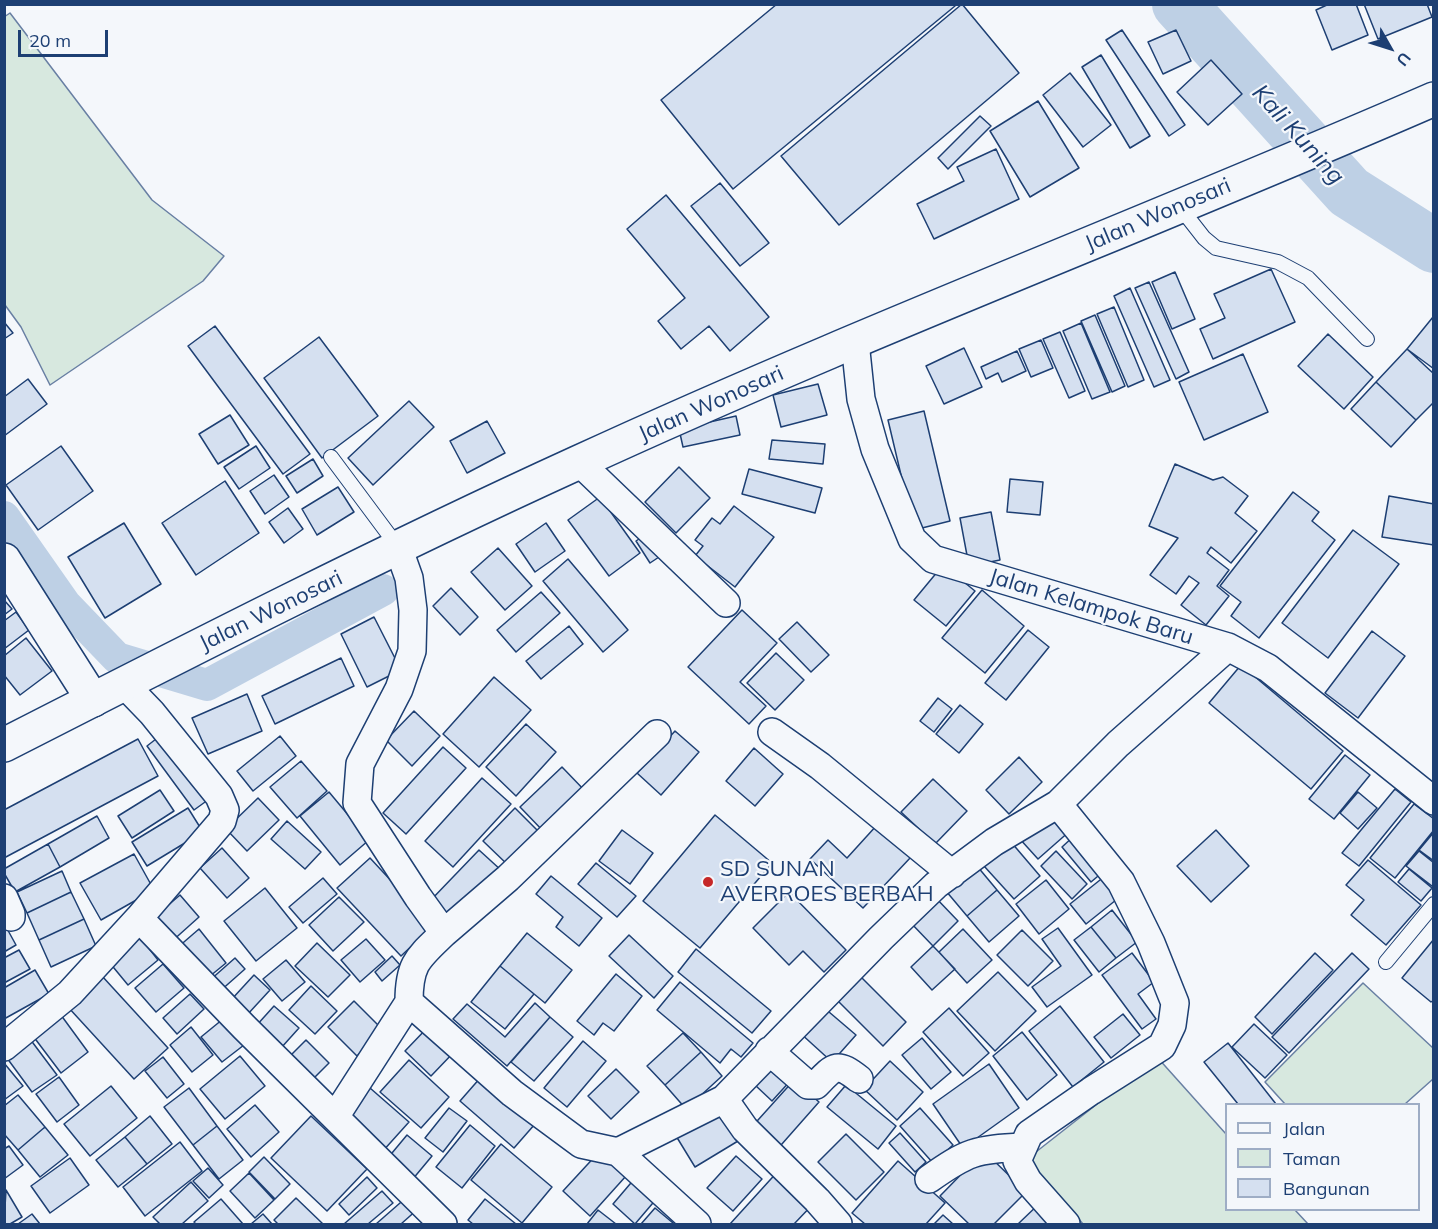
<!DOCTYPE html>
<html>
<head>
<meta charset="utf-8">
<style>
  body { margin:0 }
  #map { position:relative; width:1438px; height:1229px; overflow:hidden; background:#f4f7fb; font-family:Mulish,sans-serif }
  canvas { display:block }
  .frame { position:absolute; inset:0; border:6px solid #1d3f73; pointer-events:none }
  .legend { position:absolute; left:1225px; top:1103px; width:195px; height:108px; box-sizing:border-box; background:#f4f7fb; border:2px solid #9eadc5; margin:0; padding:8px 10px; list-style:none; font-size:18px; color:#1d3f73 }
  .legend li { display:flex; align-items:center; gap:12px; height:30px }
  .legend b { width:30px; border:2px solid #9eadc5 }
  .north { position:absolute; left:1360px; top:18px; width:60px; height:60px; -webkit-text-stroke:4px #f4f7fb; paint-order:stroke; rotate:129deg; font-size:16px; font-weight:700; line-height:24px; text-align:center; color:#1d3f73 }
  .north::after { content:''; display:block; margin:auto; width:21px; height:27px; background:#1d3f73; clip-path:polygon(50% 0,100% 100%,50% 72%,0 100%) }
  .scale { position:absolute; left:18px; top:30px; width:90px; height:27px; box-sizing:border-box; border:3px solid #1d3f73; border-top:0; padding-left:8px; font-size:18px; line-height:21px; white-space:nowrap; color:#1d3f73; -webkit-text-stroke:4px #f4f7fb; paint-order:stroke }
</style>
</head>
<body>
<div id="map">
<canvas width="1438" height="1229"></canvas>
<div class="frame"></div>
<ul class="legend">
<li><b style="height:8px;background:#f4f7fb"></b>Jalan</li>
<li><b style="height:16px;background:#d7e8df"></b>Taman</li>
<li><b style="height:16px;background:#d5e0f0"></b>Bangunan</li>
</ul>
<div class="north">U</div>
<div class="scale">20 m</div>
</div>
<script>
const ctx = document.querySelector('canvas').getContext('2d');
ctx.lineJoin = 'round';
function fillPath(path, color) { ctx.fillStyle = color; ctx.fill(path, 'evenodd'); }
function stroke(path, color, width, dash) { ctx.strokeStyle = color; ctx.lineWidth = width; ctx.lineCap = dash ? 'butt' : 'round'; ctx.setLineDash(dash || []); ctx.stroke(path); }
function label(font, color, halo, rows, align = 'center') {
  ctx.font = font + ' Mulish,sans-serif'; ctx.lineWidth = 4.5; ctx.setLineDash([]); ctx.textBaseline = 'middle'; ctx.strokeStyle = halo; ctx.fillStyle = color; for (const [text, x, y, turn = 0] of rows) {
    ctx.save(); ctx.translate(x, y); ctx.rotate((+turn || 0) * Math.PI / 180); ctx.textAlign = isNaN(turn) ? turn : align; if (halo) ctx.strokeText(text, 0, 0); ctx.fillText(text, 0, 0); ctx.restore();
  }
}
const green = new Path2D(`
  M10,13l142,187 72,56 -21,25 -153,104 -29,-58 -16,-22 -1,-288z
  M1363,983l70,65v31l-28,25h-120l-20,-22z
  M1157,1057l69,77v76h69l13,14h-225l-56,-65z`);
fillPath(green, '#d7e8df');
stroke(green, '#687fa3', 1.5);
stroke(new Path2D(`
  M4,517l61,87 52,54 90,27 176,-95`), '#bed0e5', 32);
stroke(new Path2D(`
  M1179,4l170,188 85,54`), '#bed0e5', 54);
const building = new Path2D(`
  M777,4h177l1,2 -222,183 -72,-89z
  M962,4l57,69 -180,152 -58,-69z
  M1329,4h27l12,31 -36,15 -16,-40z
  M1364,4h63l5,13 -54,22z
  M1122,30l63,95 -16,11 -63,-96z
  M1176,30l15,31 -28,13 -15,-32z
  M1101,55l49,81 -20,12 -48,-81z
  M1211,60l31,34 -34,31 -31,-33z
  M1070,73l41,52 -28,22 -40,-52z
  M1038,101l41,67 -49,29 -40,-66z
  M980,116l11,10 -43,43 -10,-11z
  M996,149l23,50 -85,40 -17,-35 47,-23 -7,-14z
  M720,183l49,60 -29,23 -49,-60z
  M666,195l103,122 -39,34 -21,-25 -28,23 -23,-28 27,-23 -58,-69z
  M1271,269l24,53 -82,37 -13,-30 25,-11 -11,-24z
  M1175,272l20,47 -23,10 -20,-47z
  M1149,282l40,90 -13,7 -41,-91z
  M1130,288l40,92 -16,7 -40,-91z
  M1114,307l30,73 -16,7 -31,-73z
  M1095,315l30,71 -13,6 -31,-71z
  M1433,317h1v52l-27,-20z
  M4,322l9,11 -9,6z
  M1081,323l29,69 -18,7 -29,-68z
  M215,326l95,128 -27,20 -95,-128z
  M1060,332l25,59 -16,7 -26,-59z
  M1328,334l45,43 -29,32 -46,-43z
  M319,337l59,79 -56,42 -58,-80z
  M1041,340l12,28 -22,9 -12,-28z
  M964,348l18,39 -38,17 -18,-38z
  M1407,349l27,25v28l-18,18 -40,-38z
  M1017,351l9,20 -24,11 -4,-9 -12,6 -5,-12z
  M1243,354l25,58 -64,28 -25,-58z
  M28,379l19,25 -43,32v-39z
  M1376,382l40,38 -25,27 -40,-38z
  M818,384l9,31 -46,12 -8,-32z
  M409,401l25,26 -61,58 -25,-27z
  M924,411l26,110 -36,9 -26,-110z
  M230,415l19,30 -31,19 -19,-30z
  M736,416l4,19 -57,12 -4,-18z
  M487,421l18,32 -38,20 -17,-32z
  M772,440l53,4 -2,20 -54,-5z
  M61,446l32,45 -55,39 -32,-45z
  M256,446l14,22 -31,21 -15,-22z
  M313,459l10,17 -26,17 -11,-17z
  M1175,464l38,16 10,-3 25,19 -13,17 22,18 -26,32 -20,-16 -4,6 22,17 -12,16 12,10 -23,29 -25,-20 18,-22 -10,-7 -13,18 -26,-19 28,-37 -29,-12z
  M679,467l31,31 -34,35 -31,-31z
  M749,469l73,19 -7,25 -73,-19z
  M274,475l15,22 -24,17 -15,-23z
  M1010,479l33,3 -3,33 -33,-3z
  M225,481l34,52 -63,42 -34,-52z
  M338,487l16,25 -37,23 -15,-26z
  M1293,492l26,20 -7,9 23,19 -76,98 -28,-22 10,-14 -21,-16z
  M1389,496l45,8v41l-52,-8z
  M600,497l40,56 -31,23 -41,-56z
  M734,506l40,31 -39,50 -40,-31 8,-10 -8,-6 17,-22 8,6z
  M288,508l15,21 -19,14 -15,-21z
  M991,512l9,48 -31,6 -9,-48z
  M124,523l37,61 -56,34 -37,-61z
  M546,523l19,28 -30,21 -19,-28z
  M1353,530l46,34 -71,94 -46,-35z
  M645,535l14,22 -9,6 -14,-22z
  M498,548l34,38 -27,24 -34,-38z
  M568,559l60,71 -25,22 -60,-71z
  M943,565l32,26 -29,35 -32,-26z
  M451,588l27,29 -18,18 -27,-29z
  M982,590l42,36 -39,47 -43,-35z
  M541,592l19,21 -44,39 -19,-22z
  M4,600l8,9 -8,6z
  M742,610l35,33 -37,39 26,24 -17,18 -61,-57z
  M16,612l13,18 -25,19v-28z
  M374,617l27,53 -34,17 -26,-53z
  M797,622l32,33 -18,17 -32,-33z
  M569,626l14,18 -42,35 -15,-18z
  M1028,630l21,17 -43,53 -21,-17z
  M1372,631l33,25 -47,62 -33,-25z
  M26,638l26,33 -32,24 -16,-20v-19z
  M776,653l28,27 -29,30 -28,-27z
  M341,658l13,28 -79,38 -13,-28z
  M1241,665l102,86 -32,38 -102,-86z
  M494,677l37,33 -52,57 -36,-33z
  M247,694l15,37 -54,23 -16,-36z
  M938,698l14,11 -18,23 -14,-11z
  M960,705l23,19 -24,29 -23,-19z
  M414,711l26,25 -28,30 -26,-26z
  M526,724l30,28 -40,44 -30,-29z
  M675,731l24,21 -38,43 -24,-22z
  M165,732l47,65 -18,13 -47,-64z
  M280,736l16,20 -43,35 -16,-20z
  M138,739l20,37 -154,82v-48z
  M443,747l23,21 -60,66 -23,-21z
  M754,748l29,26 -28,32 -29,-25z
  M1345,755l25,20 -36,44 -25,-20z
  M1019,757l23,25 -33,32 -23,-24z
  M301,761l26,30 -30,27 -27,-31z
  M562,767l26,27 -42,40 -26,-27z
  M482,778l29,26 -58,63 -28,-26z
  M933,779l34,32 -32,33 -34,-32z
  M1395,789l16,13 -52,64 -17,-13z
  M160,790l14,21 -42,27 -14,-22z
  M329,792l40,48 -29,25 -40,-49z
  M1358,792l19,16 -19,21 -18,-16z
  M258,798l21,22 -32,31 -21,-22z
  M1414,804l20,15v11l-39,48 -25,-20z
  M188,808l15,24 -56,34 -15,-24z
  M515,808l27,27 -32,32 -27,-26z
  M1051,809l20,21 -33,29 -19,-21z
  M715,815l57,48 -72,85 -57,-47z
  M97,816l12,22 -49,29 -12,-23z
  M287,821l34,31 -16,17 -34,-30z
  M877,825l34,32 -48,51 -53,-49 18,-19 19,18z
  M622,830l31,23 -23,31 -31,-23z
  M1216,830l33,36 -38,36 -34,-36z
  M1434,832v29l-15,-11z
  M1074,836l30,35 -13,11 -29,-35z
  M1011,842l29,34 -26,23 -30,-33z
  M48,844l12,23 -45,25 -11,-19v-4z
  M222,848l27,30 -22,20 -27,-30z
  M479,850l23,21 -50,53 -23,-22z
  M1056,851l31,33 -15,15 -31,-33z
  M1419,851l15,12v21l-2,2 -26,-20z
  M134,854l20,36 -53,30 -21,-37z
  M370,858l63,68 -32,30 -64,-68z
  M1368,860l53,45 -35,40 -35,-30 13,-15 -18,-15z
  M596,863l40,33 -19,21 -39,-33z
  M977,866l20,24 -30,26 -21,-25z
  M1409,869l23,19 -11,13 -23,-19z
  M62,871l9,21 -44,21 -10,-21z
  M551,876l51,42 -23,28 -23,-19 7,-10 -27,-23z
  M1105,876l16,20 -35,28 -16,-20z
  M323,878l14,16 -34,29 -14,-16z
  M1046,880l23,29 -30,25 -23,-30z
  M265,888l32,40 -41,33 -32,-40z
  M997,890l22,26 -30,26 -22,-26z
  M71,892l13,27 -45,21 -12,-27z
  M789,892l57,58 -22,22 -21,-21 -14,14 -36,-37z
  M180,895l19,22 -29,26 -19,-23z
  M934,896l24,25 -25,25 -24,-25z
  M339,897l25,25 -31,29 -24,-26z
  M1112,910l25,32 -21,16 -25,-31z
  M84,919l12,27 -45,21 -12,-27z
  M5,925l11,20 -12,7v-26z
  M1091,927l25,31 -17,14 -25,-32z
  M1058,928l34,47 -45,32 -15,-20 29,-21 -19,-27z
  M199,929l27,34 -22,18 -27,-33z
  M963,929l29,31 -25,23 -28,-31z
  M1022,930l31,31 -25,25 -31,-31z
  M527,933l45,37 -27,33 -45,-37z
  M629,935l44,41 -19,22 -45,-42z
  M140,937l18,23 -30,25 -19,-23z
  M366,939l19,21 -25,22 -19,-22z
  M1434,939v61l-3,2 -29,-24z
  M317,943l33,32 -22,22 -33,-31z
  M933,946l22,23 -23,21 -21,-23z
  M696,949l75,62 -19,22 -74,-61z
  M19,950l11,19 -26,14v-25z
  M1132,953l22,29 -16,12 18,25 -14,10 -40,-54z
  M1315,953l18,17 -61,64 -17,-17z
  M1352,953l17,16 -80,84 -17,-16z
  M392,956l8,9 -18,16 -7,-9z
  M235,958l10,11 -26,23 -10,-11z
  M286,960l19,22 -23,19 -19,-22z
  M163,964l21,24 -28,24 -21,-24z
  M500,966l34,28 -29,35 -34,-27z
  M35,970l14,24 -45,25v-31z
  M998,972l38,39 -41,40 -38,-40z
  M616,974l26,22 -28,35 -11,-8 -9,12 -17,-14z
  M254,975l16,15 -23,25 -16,-15z
  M102,976l66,72 -34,31 -66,-72z
  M861,977l45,45 -23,24 -46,-46z
  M680,982l73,61 -12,14 -10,-8 -11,14 -63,-53z
  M311,986l26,25 -22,23 -26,-24z
  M190,994l14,15 -27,25 -14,-16z
  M354,1001l29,29 -26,26 -29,-29z
  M535,1003l15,14 -43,49 -54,-47 14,-15 38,33z
  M274,1006l25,22 -18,20 -25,-22z
  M822,1006l34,29 -24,27 -33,-30z
  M1060,1006l44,56 -31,25 -44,-56z
  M949,1008l40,45 -26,23 -40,-44z
  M58,1011l30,41 -27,21 -31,-41z
  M1123,1014l17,21 -29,23 -17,-21z
  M550,1017l23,20 -39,44 -23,-19z
  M223,1019l21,26 -22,17 -21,-25z
  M1254,1024l33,31 -22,23 -33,-31z
  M429,1026l26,25 -24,25 -26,-25z
  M191,1027l22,28 -21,17 -22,-27z
  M1022,1032l35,43 -30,25 -34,-44z
  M683,1033l18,19 -36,33 -18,-19z
  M27,1035l30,40 -25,17 -28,-38z
  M922,1038l29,34 -20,17 -29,-34z
  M306,1040l23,23 -21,21 -23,-23z
  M583,1041l23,20 -39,46 -23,-19z
  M1228,1043l48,61h-38l-34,-42z
  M701,1052l21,24 -36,33 -21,-24z
  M240,1056l25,30 -40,33 -25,-30z
  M163,1057l21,27 -17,14 -22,-27z
  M409,1060l40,37 -28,31 -41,-36z
  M890,1061l33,31 -26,28 -33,-31z
  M4,1063l19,23 -19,14z
  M775,1064l17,15 -20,22 -17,-16z
  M989,1064l30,44 -56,40 -30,-44z
  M616,1069l23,23 -28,27 -23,-23z
  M59,1077l20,28 -22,17 -21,-28z
  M481,1077l54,47 -21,24 -54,-47z
  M794,1080l25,22 -45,51 -25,-23z
  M846,1085l50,41 -18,23 -51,-42z
  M111,1086l26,32 -47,38 -26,-32z
  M189,1088l28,38 -24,19 -29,-38z
  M370,1088l39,34 -27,30 -38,-35z
  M18,1095l27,32 -27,23 -14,-16v-28z
  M721,1102l22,36 -48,29 -22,-36z
  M255,1105l24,27 -28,25 -24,-28z
  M449,1108l18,13 -24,31 -18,-14z
  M920,1108l33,37 -20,18 -33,-37z
  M150,1116l22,28 -25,20 -22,-27z
  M311,1116l56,53 -40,42 -56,-53z
  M470,1125l25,21 -33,42 -26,-21z
  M217,1126l26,34 -24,19 -26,-34z
  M45,1127l23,28 -28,22 -22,-27z
  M900,1133l26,29 -11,10 -26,-29z
  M846,1134l38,38 -28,28 -38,-38z
  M407,1135l25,21 -20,24 -25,-21z
  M125,1137l22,27 -29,23 -22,-27z
  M180,1142l22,29 -57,45 -22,-29z
  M501,1144l51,43 -30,36 -51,-43z
  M9,1146l14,19 -19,14v-30z
  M984,1151l42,41 -32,32h-25l-29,-28z
  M599,1152l27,24 -36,40 -27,-25z
  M736,1156l26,23 -29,32 -26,-23z
  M264,1157l26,27 -15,15 -26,-27z
  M70,1158l19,27 -39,28 -19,-27z
  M898,1161l47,42 -19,21h-61l-13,-11z
  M208,1168l15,17 -14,13 -16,-17z
  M780,1169l36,32 -22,23h-64z
  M249,1173l25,27 -19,18 -25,-27z
  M367,1177l10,11 -28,27 -10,-11z
  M636,1177l22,20 -23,27 -22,-20z
  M191,1182l17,19 -26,23h-22l-7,-7z
  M6,1190l16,27 -12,7h-6z
  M382,1191l11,12 -25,21h-24z
  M408,1196l11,12 -18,16h-25z
  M296,1198l27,26h-45l-4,-4z
  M221,1199l22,25h-47l-2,-2z
  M485,1199l31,25h-43l-5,-4z
  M1042,1201l23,23h-47z
  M655,1208l18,15 -1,1h-31z
  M598,1210l18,14h-29z
  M32,1214l8,10h-22z
  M263,1214l9,10h-21z
  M943,1215l10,9h-19z`);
fillPath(building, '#d5e0f0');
stroke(building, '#1d3f73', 1.5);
const lane = new Path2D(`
  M1179,206l25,32 12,10 62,14 30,16 59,61
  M331,457l67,90
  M1386,962l48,-58`);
const street = new Path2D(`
  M855,342l6,57 14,50 37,90 21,20 295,88 40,21 166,133
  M579,462l147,141
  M398,547l11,31 4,32 -1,41 -13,38 -39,75 -3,39 61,94 26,36c-26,25 -35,30 -35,69l103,91 69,51 37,8 106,-53 157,-161 55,-53 58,-43 64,-38 60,-60 110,-97
  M772,732l48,34 132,108
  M1058,804l63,78 30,61 24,60 -3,22 -10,21 -71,45 -62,43 -12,27 11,20 38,43
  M4,898l7,16v3
  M139,918l105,109 199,197
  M444,933l64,-55 149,-144
  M4,1047l66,-54 69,-75 83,-97 3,-11 -6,-14 -67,-83 -28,-29
  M769,1051l39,34h8c19,-20 21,-23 43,-6
  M724,1099l21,30 72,71 21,24
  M335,1117l74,-115
  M618,1152l79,72
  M929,1179c38,-27 47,-30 94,-32`);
const secondary = new Path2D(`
  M4,560l89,140`);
const highway = new Path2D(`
  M4,745c190,-97 380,-194 573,-282 282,-130 572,-240 857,-364`);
stroke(lane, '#1d3f73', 16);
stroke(street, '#1d3f73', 30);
stroke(secondary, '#1d3f73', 36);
stroke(highway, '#1d3f73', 36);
stroke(lane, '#f4f7fb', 14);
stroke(street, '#f4f7fb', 27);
stroke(secondary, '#f4f7fb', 33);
stroke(highway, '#f4f7fb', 33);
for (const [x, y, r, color] of [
  [708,882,6,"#c62828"]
]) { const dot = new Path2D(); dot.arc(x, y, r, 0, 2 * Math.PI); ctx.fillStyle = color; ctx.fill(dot); stroke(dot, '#f4f7fb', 2); }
label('22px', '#1d3f73', '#f4f7fb', [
  ["Jalan Wonosari",1158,215,-23],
  ["Jalan Wonosari",711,404,-24],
  ["Jalan Kelampok Baru",1091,607,17],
  ["Jalan Wonosari",271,611,-26]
]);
label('22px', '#1d3f73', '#f4f7fb', [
  ["SD SUNAN",720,869],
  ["AVERROES BERBAH",720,894]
], 'left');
label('italic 24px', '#1d3f73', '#f4f7fb', [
  ["Kali Kuning",1298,135,48]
]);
</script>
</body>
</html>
